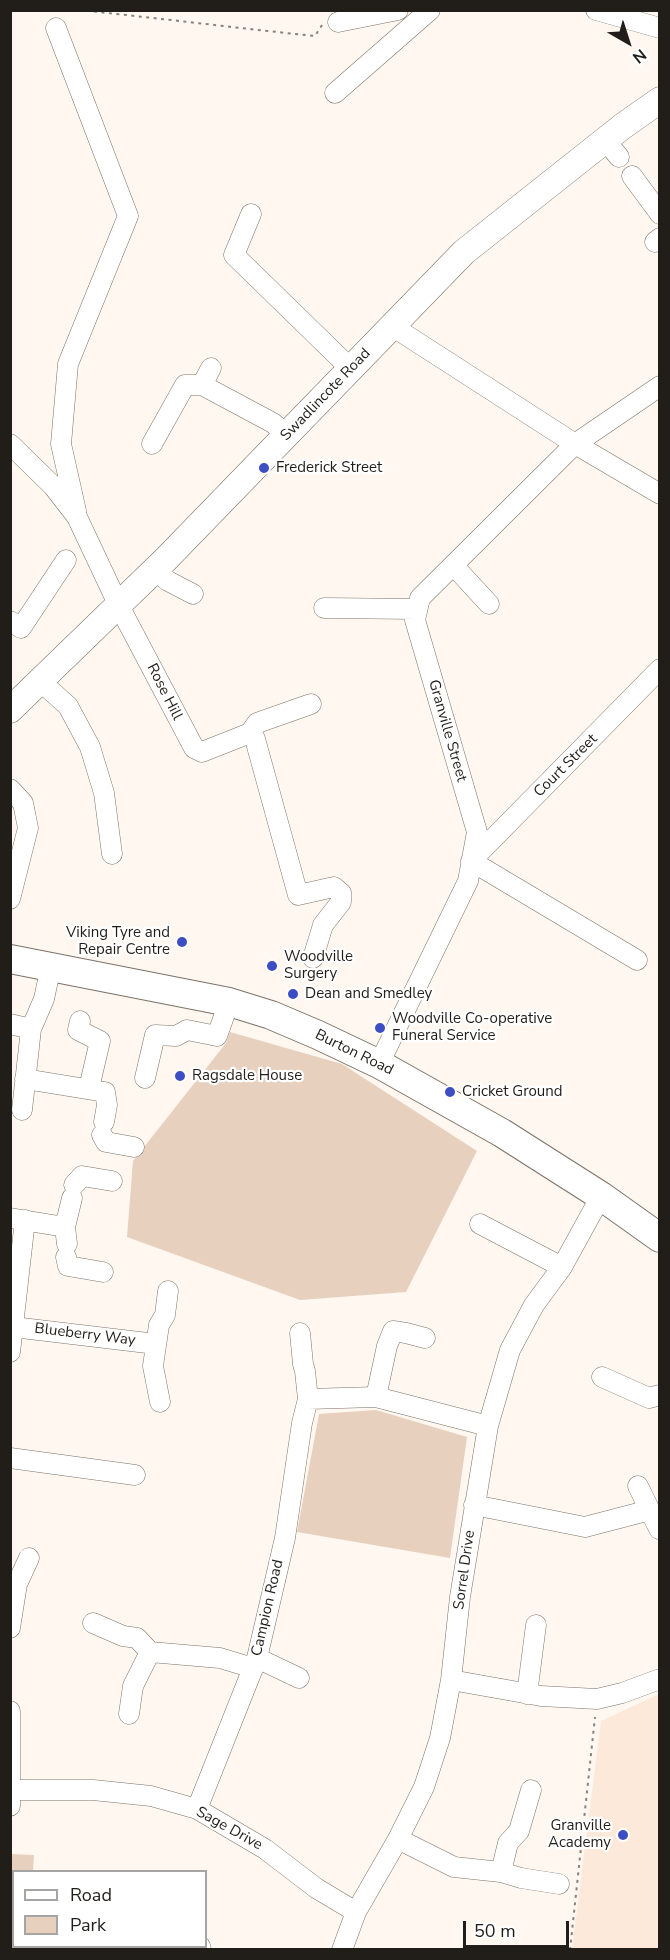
<!DOCTYPE html>
<html>
<head>
<meta charset="utf-8">
<style>
  body { margin:0 }
  #map { position:relative; width:670px; height:1960px; overflow:hidden; background:#fff7f0; font-family:"Nunito Sans",sans-serif }
  canvas { display:block }
  .frame { position:absolute; inset:0; border:12px solid #211d19; pointer-events:none }
  .legend { position:absolute; left:12px; top:1870px; width:195px; height:78px; box-sizing:border-box; background:#fff; border:2px solid #a6a5a3; margin:0; padding:8px 10px; list-style:none; font-size:18px; color:#211d19 }
  .legend li { display:flex; align-items:center; gap:12px; height:30px }
  .legend b { width:30px; border:2px solid #a6a5a3 }
  .north { position:absolute; left:598px; top:12px; width:60px; height:60px; -webkit-text-stroke:4px #fff; paint-order:stroke; rotate:141deg; font-size:16px; font-weight:700; line-height:24px; text-align:center; color:#211d19 }
  .north::after { content:''; display:block; margin:auto; width:21px; height:27px; background:#211d19; clip-path:polygon(50% 0,100% 100%,50% 72%,0 100%) }
  .scale { position:absolute; left:463px; top:1921px; width:106px; height:27px; box-sizing:border-box; border:3px solid #211d19; border-top:0; padding-left:8px; font-size:18px; line-height:21px; white-space:nowrap; color:#211d19; -webkit-text-stroke:4px #fff; paint-order:stroke }
</style>
</head>
<body>
<div id="map">
<canvas width="670" height="1960"></canvas>
<div class="frame"></div>
<ul class="legend">
<li><b style="height:8px;background:#fff"></b>Road</li>
<li><b style="height:16px;background:#e7d0be"></b>Park</li>
</ul>
<div class="north">N</div>
<div class="scale">50 m</div>
</div>
<script>
const ctx = document.querySelector('canvas').getContext('2d');
ctx.lineJoin = 'round';
function fillPath(path, color) { ctx.fillStyle = color; ctx.fill(path, 'evenodd'); }
function stroke(path, color, width, dash) { ctx.strokeStyle = color; ctx.lineWidth = width; ctx.lineCap = dash ? 'butt' : 'round'; ctx.setLineDash(dash || []); ctx.stroke(path); }
function label(font, color, halo, rows, align = 'center') {
  ctx.font = font + ' "Nunito Sans",sans-serif'; ctx.lineWidth = 4.5; ctx.setLineDash([]); ctx.textBaseline = 'middle'; ctx.strokeStyle = halo; ctx.fillStyle = color; for (const [text, x, y, turn = 0] of rows) {
    ctx.save(); ctx.translate(x, y); ctx.rotate((+turn || 0) * Math.PI / 180); ctx.textAlign = isNaN(turn) ? turn : align; if (halo) ctx.strokeText(text, 0, 0); ctx.fillText(text, 0, 0); ctx.restore();
  }
}
fillPath(new Path2D(`
  M659,1694v255h-87l29,-228z`), '#fce9d9');
fillPath(new Path2D(`
  M230,1032l112,32 135,87 -71,141 -106,8 -173,-63 6,-76 93,-118z
  M376,1410l91,27 -17,121 -153,-26 22,-118z
  M10,1854l24,1 -1,16 -19,1v74l16,1v2h-19z`), '#e7d0be');
const minor = new Path2D(`
  M596,10l64,18
  M338,22l60,-12
  M56,28l72,188 -60,148 -7,80 15,67
  M335,93l95,-83
  M605,140l14,17
  M632,176l28,38
  M251,214l-17,41 117,114
  M655,242l5,-4
  M392,326l183,118 85,50
  M211,368l-9,17 71,38 14,12
  M10,444l43,42 24,31 41,87 76,144 8,4 48,-19 5,6 43,156 36,-8 7,6v9l-18,23 -10,33
  M152,444l33,-59h17
  M453,565l36,39
  M155,570l13,11 25,13
  M324,608l93,1
  M10,621l11,7 45,-68
  M40,681l28,25 22,41 14,46 8,61
  M250,733l7,-10 54,-19
  M10,789l13,14 5,25 -18,71
  M637,960l-166,-99 189,-192
  M80,1021l-2,9 22,11 -11,47
  M10,1024l21,5
  M379,1064l89,-183 9,-49 -62,-212 5,-22 155,-154 85,-58
  M145,1078l10,-43 21,1 11,-6 30,6 12,-34
  M25,1079l80,13 2,13 -3,17
  M22,1110l9,-81 13,-30 7,-33
  M102,1135l4,7 28,5
  M74,1185l8,-9 30,5
  M10,1218l55,9
  M480,1224l82,43
  M67,1244l-2,-17 7,-29
  M66,1257l2,9 35,6
  M13,1327l143,17
  M10,1352l15,-132
  M602,1377l47,21 11,-3
  M376,1397l11,-51 6,-15 13,2 19,5
  M308,1399l68,-2 112,29
  M160,1402l-7,-36 6,-41 6,-10 3,-24
  M10,1458l125,17
  M638,1486l21,43
  M474,1505l111,22 65,-17
  M93,1623l30,13 14,2 13,14 70,6 33,10
  M10,1628l7,-44 12,-26
  M257,1658l42,20
  M451,1680l90,16 56,3 25,-6 38,-14
  M527,1694l9,-69
  M10,1711v95
  M129,1714l4,-28 17,-34
  M12,1790h81l58,6 46,13 68,40 51,39 40,24
  M197,1809l60,-151 28,-120 17,-115 6,-24 -3,-28 -2,-7 -3,-31
  M398,1839l56,28 47,5 20,6 38,6
  M501,1872l7,-29 11,-12 12,-41
  M200,1946l1,4
  M68,1950v-4
  M342,1950l14,-38 42,-73 26,-52 16,-49 11,-58 9,-83 28,-171 22,-76 24,-45 28,-38 39,-71`);
const major = new Path2D(`
  M10,710l157,-152 297,-306 159,-126 37,-26`);
const highway = new Path2D(`
  M10,959l219,43 42,13 47,20 61,29 123,69 99,63 59,42`);
stroke(minor, '#7d7268', 21);
stroke(major, '#7d7268', 27);
stroke(highway, '#7d7268', 30);
stroke(new Path2D(`
  M79,10c79,8 157,18 236,26l7,-11
  M570,1950l25,-233`), '#88827d', 2, [3, 4.5]);
stroke(minor, '#fff', 20);
stroke(major, '#fff', 26);
stroke(highway, '#fff', 28);
for (const [x, y, r, color] of [
  [264,468,6,"#3d4ec2"],
  [182,942,6,"#3d4ec2"],
  [272,966,6,"#3d4ec2"],
  [293,994,6,"#3d4ec2"],
  [380,1028,6,"#3d4ec2"],
  [180,1076,6,"#3d4ec2"],
  [450,1092,6,"#3d4ec2"],
  [623,1835,6,"#3d4ec2"]
]) { const dot = new Path2D(); dot.arc(x, y, r, 0, 2 * Math.PI); ctx.fillStyle = color; ctx.fill(dot); stroke(dot, '#fff', 2); }
label('15px', '#211d19', '#fff', [
  ["Swadlincote Road",326,395,-46],
  ["Rose Hill",164,692,63],
  ["Granville Street",447,731,74],
  ["Court Street",566,766,-45],
  ["Burton Road",354,1053,26],
  ["Blueberry Way",85,1335,7],
  ["Sorrel Drive",465,1570,-82],
  ["Campion Road",268,1608,-77],
  ["Sage Drive",229,1829,29]
]);
label('15px', '#211d19', '#fff', [
  ["Frederick Street",276,468],
  ["Viking Tyre and",170,933,"right"],
  ["Repair Centre",170,950,"right"],
  ["Woodville",284,957],
  ["Surgery",284,974],
  ["Dean and Smedley",305,994],
  ["Woodville Co-operative",392,1019],
  ["Funeral Service",392,1036],
  ["Ragsdale House",192,1076],
  ["Cricket Ground",462,1092],
  ["Granville",611,1826,"right"],
  ["Academy",611,1843,"right"]
], 'left');
</script>
</body>
</html>
